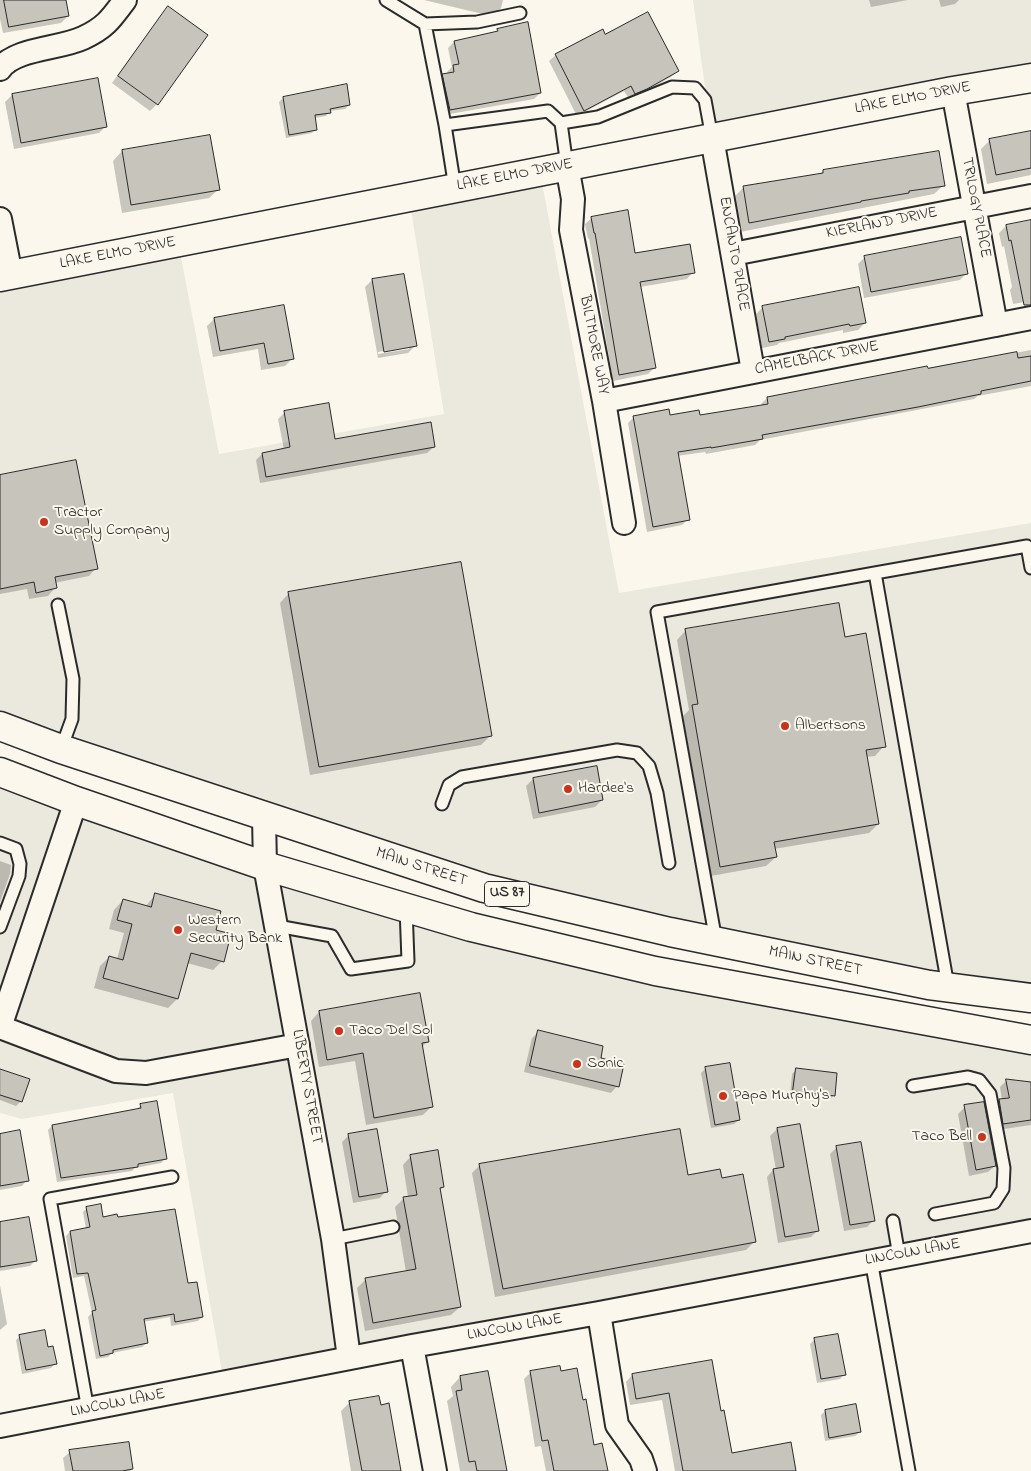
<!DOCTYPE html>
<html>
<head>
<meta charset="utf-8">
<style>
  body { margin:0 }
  canvas { display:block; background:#fbf7ec }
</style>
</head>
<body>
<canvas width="1031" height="1471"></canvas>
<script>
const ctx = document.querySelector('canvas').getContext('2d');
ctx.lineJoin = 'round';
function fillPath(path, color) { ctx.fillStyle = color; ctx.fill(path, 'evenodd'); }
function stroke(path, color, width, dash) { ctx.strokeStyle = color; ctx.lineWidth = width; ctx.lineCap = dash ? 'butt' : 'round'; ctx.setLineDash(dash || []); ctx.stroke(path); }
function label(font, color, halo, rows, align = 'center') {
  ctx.font = font + ' "Indie Flower",sans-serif'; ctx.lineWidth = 4; ctx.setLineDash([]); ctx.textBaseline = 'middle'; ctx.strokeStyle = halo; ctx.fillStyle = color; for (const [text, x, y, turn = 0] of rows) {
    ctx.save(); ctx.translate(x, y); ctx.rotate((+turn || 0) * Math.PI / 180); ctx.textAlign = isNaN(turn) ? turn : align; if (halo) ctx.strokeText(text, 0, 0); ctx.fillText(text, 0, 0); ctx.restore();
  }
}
fillPath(new Path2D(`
  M693,0h338v79l-319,59z
  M540,172l79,421 412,-70v475l-315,-57 -452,-124 -264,-95v-445l178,-35 41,212 225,-40 -35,-217z
  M0,772l515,166 516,102v197l-807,146 -51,-290 -151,26 -22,-6z`), '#ebe8de');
fillPath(new Path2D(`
  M0,0h65l3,16 -7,7 -58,10 -3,-14z
  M424,0h79l-2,8 -6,7 -4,1z
  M869,0h39l-37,7z
  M939,0h20l-4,4 -14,3z
  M168,8l-11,96 -7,7 -38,-28 49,-68z
  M498,30l42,63 -6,6 -90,16 -7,-34 6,-6 5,-1 -1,-2 5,-5 -4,-19 6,-6 41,-9z
  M602,31l3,4 73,35 -6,6 -32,19 -11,4 -5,-8 -47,25 -28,-55 7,-6z
  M97,79l9,47 -7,7 -85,16 -9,-47 7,-7z
  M283,98l66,7 -4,4 -15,2 -4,5 -12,2 2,11 -4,4 -26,5 -7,-36z
  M1031,132v43l-44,9 -6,-35 9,-9z
  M122,151l97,38 -10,9 -87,15 -9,-52z
  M823,171l121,14 -10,9 -194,38 -5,-36 9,-9 75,-12z
  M592,218l42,37 59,17 -6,7 -47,8 15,80 -7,7 -35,7 -24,-143 -1,1 -3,-15z
  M1031,221v80l-18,3 -3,-14 2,-3 -8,-41 -2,1 -3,-14 7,-7z
  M865,257l102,16 -7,7 -96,18 -6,-34z
  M403,275l12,71 -7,7 -30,5 -13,-71 7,-7zM409,346v3l-31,5v-2z
  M283,307l9,52 -7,7 -24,4 -3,-21 -45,8 -6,-31 7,-7z
  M763,307l102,16 -7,7 -15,3v-3l-64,13 -2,2 -15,3 -6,-34z
  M1031,350v36l-53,10 -4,3 -214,41 -5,5 -49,9 -1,-2 -28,4 11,63 -6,6 -35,7 -19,-109 6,-6 65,-1 63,-9 -1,-3 6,-6z
  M285,412l49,29 100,6 -7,6 -167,30 -4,-23 6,-6 22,-4 -6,-31z
  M0,477l96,91 -7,8 -35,7 1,5 -7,8 -19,3 -2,-10 -27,5z
  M289,593l201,143 -9,9 -171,30 -30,-172z
  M686,630l158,8 40,108 -9,10 -9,1 12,67 -9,9 -95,16 2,8 -10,9 -55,10 -28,-160 6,-6 -12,-70z
  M533,779l69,21 -7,7 -62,12 -7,-33z
  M0,861l11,4 -1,9 -10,28z
  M155,895l60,36 7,30 -9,9 -26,-7 -10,36 -9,9 -74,-20 6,-22 9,-9 8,2 7,-26 -15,-4 5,-19 9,-10 22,7z
  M419,995l9,46 -7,7 10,59 -8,8 -57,10 -11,-64 -36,6 -8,-46 8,-9z
  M539,1031l60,28 18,27 -6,7 -87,-21 8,-34z
  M729,1064l10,56 -5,4 -23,4 -10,-55 4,-4z
  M797,1069l39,5 -3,22 -4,4 -39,-4 2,-22z
  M0,1071l21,30 -5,5 -16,-6z
  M1007,1080l24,3v42l-34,5 -5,-23 7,-6 3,-1 -2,-13z
  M141,1105l24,54 -4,4 -26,5 -3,3 -75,11 -9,-52 4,-4 84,-16z
  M965,1107l30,59 -7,6 -19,4 -11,-62z
  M777,1129l41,101 -7,7 -33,6 -11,-66 6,-7h3l-6,-34z
  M0,1135l27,45 -5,6 -22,4z
  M349,1135l37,56 -6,7 -27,5 -11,-61z
  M837,1147l37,73 -7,7 -23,4 -14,-77z
  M411,1156l32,31 -4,4 21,116 -9,8 -86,16 -8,-43 9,-9 40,-7 -11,-65 9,-9 4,-1 -5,-32z
  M480,1165l241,14 33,63 -8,8 -251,47 -23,-124z
  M87,1208l100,77 15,32 -4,4 -27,5 -1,-9 -27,5 4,21 -5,4 -30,6 -4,4 -12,2 -8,-42 4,-4 -8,-37 -11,2 -7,-42 4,-4 16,-3 -3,-17z
  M0,1223l36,37 -6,6 -30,5z
  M0,1285l7,39 -7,6z
  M20,1336l27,12 8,16 -4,4 -29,6 -6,-34z
  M814,1340l30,35 -4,4 -23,4 -7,-39z
  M531,1372l76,99h-61l-5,-25 -6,1 -11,-68z
  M632,1375l88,37 11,42 64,17h-120l-13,-71 -32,5 -4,-23z
  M460,1377l45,94h-45l-13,-70 6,-5 -2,-9z
  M350,1402l30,4 19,65h-48l-10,-60z
  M825,1411l35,21 -5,4 -30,5 -4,-26z
  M70,1452l62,17 -2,2h-65l-2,-13z`), '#0003');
const building = new Path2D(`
  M4,0h62l3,16 -60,11z
  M168,6l40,29 -50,70 -40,-29z
  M648,12l31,59 -32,18 -12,5 -4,-8 -47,25 -29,-57 48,-25 2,5z
  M528,22l13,71 -91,17 -8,-36 12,-2 -1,-7 6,-1 -5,-23 44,-10 -1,-2z
  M98,78l9,49 -86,16 -9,-49z
  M347,84l3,21 -20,4 1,4 -16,2 2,15 -28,5 -6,-38z
  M1031,131v37l-35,7 -7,-36z
  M210,135l10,55 -89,15 -9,-55z
  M939,151l6,35 -36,5v2l-48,8v1l-112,21 -6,-37 80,-13v-3z
  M628,210l7,43 55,-9 5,29 -55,9 16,86 -37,7 -24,-142h-1l-3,-16z
  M1031,220v85h-7l-13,-65 -2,1 -3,-16z
  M961,237l7,37 -97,18 -7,-36z
  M404,274l13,72 -33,6 -12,-73z
  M859,287l7,36 -16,3 -1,-2 -64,13v2l-16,3 -7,-36z
  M284,305l10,54 -26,5 -4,-21 -44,8 -6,-33z
  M1017,352l1,6 13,-2v25l-50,10v3l-63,13 -156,28 1,4 -52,9v-1l-33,5 12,68 -37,7 -20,-111 36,-7 1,6 29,-5 1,5 68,-11 -1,-7 160,-31 1,2z
  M329,403l6,36 96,-17 4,25 -169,30 -4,-24 28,-6 -6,-36z
  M76,460l22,109 -43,8 2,11 -21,5 -2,-11 -34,7v-114z
  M461,562l31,174 -173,31 -31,-175z
  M839,603l6,34 21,-4 20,114 -20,3 13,74 -105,18 3,15 -57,10 -28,-162 6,-1 -13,-75z
  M597,766l6,34 -64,13 -6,-35z
  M155,893l66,18 -5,19 15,4 -7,28 -33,-9 -13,46 -75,-21 6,-22 14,4 9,-36 -15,-4 6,-21 28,8z
  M420,993l9,49 -7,1 11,64 -59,11 -11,-65 -36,7 -8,-49z
  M538,1030l65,16 -2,12 23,6 -5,23 -89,-21z
  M730,1063l10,57 -25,5 -10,-58z
  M796,1068l41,5 -2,23 -42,-5z
  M0,1069l30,10 -8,23 -22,-7z
  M1006,1079l25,3v38l-28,4 -4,-25 10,-1z
  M157,1101l10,58 -29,5v3l-77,11 -9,-53 89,-17 -1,-4z
  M984,1102l12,64 -20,4 -12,-65z
  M800,1124l19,107 -34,6 -12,-68 11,-2 -7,-39z
  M377,1129l11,63 -29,5 -11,-63z
  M680,1129l8,46 32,-6 2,9 21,-4 13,68 -253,47 -24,-125z
  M20,1130l9,51 -29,5v-52z
  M861,1142l14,79 -25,4 -14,-79z
  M438,1150l6,37 -4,1 21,119 -88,16 -8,-45 51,-9 -13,-72 14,-2 -7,-40z
  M101,1204l2,13 14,-3 1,3 57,-8 13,74 9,-1 6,35 -28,5 -1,-8 -30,5 4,24 -35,7v3l-13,3 -8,-45 4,-1 -8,-37 -11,1 -7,-43 20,-4 -4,-20z
  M29,1217l8,44 -37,6v-45z
  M45,1330l3,17 5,-1 4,18 -31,6 -7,-35z
  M838,1334l8,41 -25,4 -7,-41z
  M712,1360l9,51 3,-1 8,43 59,-11 5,29h-113l-14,-78 -33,6 -4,-25z
  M560,1366l1,5 16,-3 6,32 3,-1 8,46 8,-2 6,28h-54l-6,-31 -6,1 -12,-70z
  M488,1371l19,100h-30l-2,-10 -6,1 -13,-71 6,-1 -2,-14z
  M379,1396l2,9 8,-2 12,68h-39l-13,-70z
  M856,1404l5,28 -32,6 -4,-28z
  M129,1442l4,27 -11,2h-49l-4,-21z`);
fillPath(building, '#c7c4bc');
stroke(building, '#2b2b2b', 1);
const lane = new Path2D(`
  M386,0l39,24 52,-2 43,-9
  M425,24l20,101 10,63
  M561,123l37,-6 74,-30 23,1 10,12 7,38
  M445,125l103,-14 13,12 6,43
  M58,605l15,74 -1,40 -11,30
  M442,804l7,-19 13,-8 155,-27 20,3 12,13 8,27 12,70
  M0,843l16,6 4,15 -1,12 -19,51
  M277,926l55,10 19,33 57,-8 -2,-53
  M716,941l-59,-329 218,-39
  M948,986l-73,-413 152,-27 4,22
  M913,1086l55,-9 11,3 11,14 14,74 -1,21 -9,14 -59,11
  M893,1221l6,35
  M333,1239l60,-12
  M871,1260l38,211
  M88,1410l-38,-211 122,-22`);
const street = new Path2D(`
  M0,69c15,-21 60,-20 83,-31 22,-10 28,-19 42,-38
  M953,91l43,234
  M712,138l41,233
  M567,166l6,33 -2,31 33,171 20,122
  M0,219l11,56
  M733,254l298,-58
  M604,401l427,-83
  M264,817l1,49 68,373 16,119
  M0,1027l116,44 30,2 152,-28
  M0,1027l76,-226
  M599,1313l18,112 24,34 4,12
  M412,1346l23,125
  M0,1426l412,-80 187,-33 432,-82`);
const secondary = new Path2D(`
  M0,277l953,-186 78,-13`);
const primary = new Path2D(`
  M0,726l61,23 423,139 186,44 259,53 102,13
  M0,772l76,29 189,65 206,61 184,44 376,69`);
stroke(lane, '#2b2b2b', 15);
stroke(street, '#2b2b2b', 26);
stroke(secondary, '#2b2b2b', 31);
stroke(primary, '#2b2b2b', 31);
stroke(lane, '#fbf7ec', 11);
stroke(street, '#fbf7ec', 22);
stroke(secondary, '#fbf7ec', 28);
stroke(primary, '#fbf7ec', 28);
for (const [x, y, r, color] of [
  [44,522,5,"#c8321e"],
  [785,726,5,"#c8321e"],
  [568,789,5,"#c8321e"],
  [178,930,5,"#c8321e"],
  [339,1031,5,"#c8321e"],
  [577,1064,5,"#c8321e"],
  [723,1096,5,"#c8321e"],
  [982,1137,5,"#c8321e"]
]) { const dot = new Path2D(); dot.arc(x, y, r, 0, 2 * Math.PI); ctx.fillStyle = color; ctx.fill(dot); stroke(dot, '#fbf7ec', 2); }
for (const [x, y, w] of [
  [507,894,45]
]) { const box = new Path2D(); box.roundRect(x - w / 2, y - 12.5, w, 25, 4); ctx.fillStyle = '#fbf7ec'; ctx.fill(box); stroke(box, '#2b2b2b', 1); }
label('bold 15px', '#2b2b2b', null, [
  ["US 87",507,894]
]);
label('16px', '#2b2b2b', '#fbf7ec', [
  ["LAKE ELMO DRIVE",913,99,-11],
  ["LAKE ELMO DRIVE",515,176,-11],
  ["TRILOGY PLACE",975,208,79],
  ["KIERLAND DRIVE",882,224,-11],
  ["LAKE ELMO DRIVE",118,254,-11],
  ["ENCANTO PLACE",733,254,80],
  ["BILTMORE WAY",593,345,79],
  ["CAMELBACK DRIVE",817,359,-11],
  ["MAIN STREET",421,868,18],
  ["MAIN STREET",815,962,12],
  ["LIBERTY STREET",306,1087,80],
  ["LINCOLN LANE",913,1253,-10],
  ["LINCOLN LANE",515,1328,-10],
  ["LINCOLN LANE",118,1404,-11]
]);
label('16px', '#2b2b2b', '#fbf7ec', [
  ["Tractor",54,513],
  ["Supply Company",54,531],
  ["Albertsons",795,726],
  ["Hardee's",578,789],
  ["Western",188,921],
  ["Security Bank",188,939],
  ["Taco Del Sol",349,1031],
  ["Sonic",587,1064],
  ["Papa Murphy's",733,1096],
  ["Taco Bell",972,1137,"right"]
], 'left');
</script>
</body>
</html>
